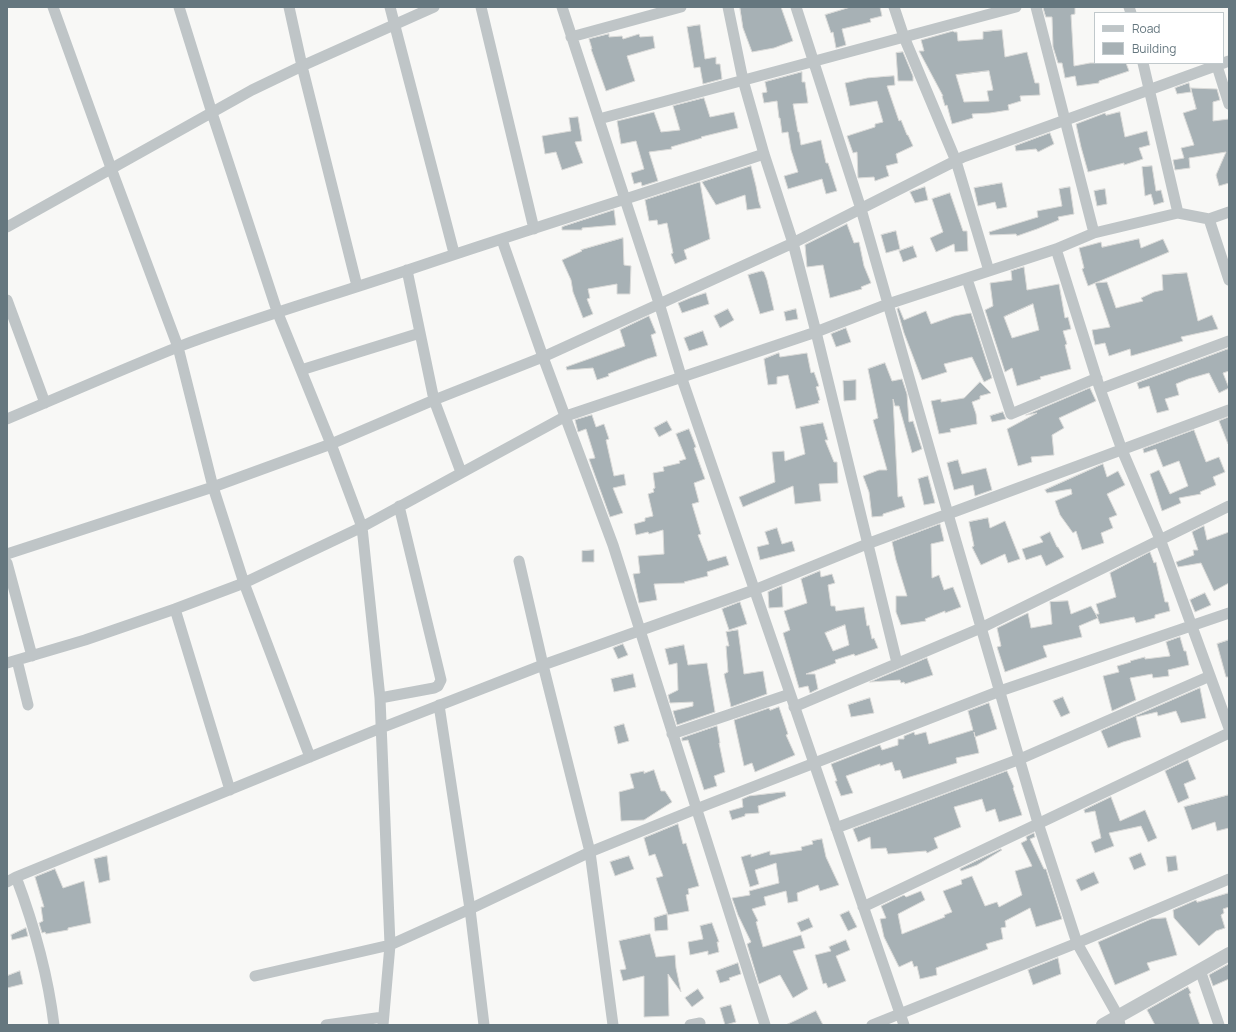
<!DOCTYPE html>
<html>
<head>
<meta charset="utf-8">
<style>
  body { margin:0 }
  #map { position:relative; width:1236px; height:1032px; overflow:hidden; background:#f8f8f6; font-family:Manrope,sans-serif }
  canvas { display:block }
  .frame { position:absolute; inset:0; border:8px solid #65777f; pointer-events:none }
  .legend { position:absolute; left:1094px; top:12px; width:130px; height:52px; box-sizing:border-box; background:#fff; border:1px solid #c1c9cc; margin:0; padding:5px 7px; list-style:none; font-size:12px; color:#65777f }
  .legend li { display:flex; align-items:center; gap:8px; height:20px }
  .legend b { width:20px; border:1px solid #c1c9cc }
</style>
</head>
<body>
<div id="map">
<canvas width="1236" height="1032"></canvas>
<div class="frame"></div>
<ul class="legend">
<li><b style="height:5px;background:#bfc5c7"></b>Road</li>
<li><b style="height:11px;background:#a7b1b5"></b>Building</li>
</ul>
</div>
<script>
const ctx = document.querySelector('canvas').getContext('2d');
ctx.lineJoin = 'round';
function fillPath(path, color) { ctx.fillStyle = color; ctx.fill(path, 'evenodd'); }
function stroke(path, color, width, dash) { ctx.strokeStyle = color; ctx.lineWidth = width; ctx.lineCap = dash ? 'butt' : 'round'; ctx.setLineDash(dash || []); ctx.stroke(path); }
const building = new Path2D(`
  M740,7h41l12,34 -19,7 -22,4 -9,-24z
  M851,7h29l2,9 -12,3 1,3 -29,7 4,16 -10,3 -3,-16 -2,1 -6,-18z
  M1043,7h32v7l-4,1 3,51 16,-3h36l3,8 -30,10v2l-22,3 -2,-10 -10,2 -3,-15h-4l-5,-16 -1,-30h-6z
  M700,25l5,34 11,-2v7h4l2,15 -19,5 -3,-17 -6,1 -7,-41z
  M1002,30l3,27 22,-5 8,31h4l1,12 -20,1 1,5 -13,4 1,5 -19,3 -18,1 1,4 -21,6 -5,-19 -2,1 -3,-10h1l-24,-45h5l-3,-11 32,-9 1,1h3l1,9 25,-2v-7zM989,71l4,19 -6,1 2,10 -25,1 -8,-27z
  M609,34v3l13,-1 1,3 16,-5 1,3 13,-1 2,12 -28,8 8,25 -29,10 -15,-42h1l-3,-10z
  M903,52l10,24v5h-15l-2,-28z
  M802,72v10h3l3,21 -15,1 5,28h1l2,13 20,-5 5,23h2l9,28 -11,3 -4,-15 -34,10 -4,-13 14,-4 -7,-22 -3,-18 -6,1 -2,-15h-1l-2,-17 -13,2 -2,-10 5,-1 -2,-10z
  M894,76l1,9 -8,1 12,35 2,-1 6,15h1l5,11 -17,8 2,9 -12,3 3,10 -14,5 -1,-4 -16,1 -1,-26 -4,1 -6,-17 28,-9v-3l8,-2 -6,-21 -27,5 -5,-23 22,-5z
  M1189,83l2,9 -14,2 -2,-6z
  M1191,88l26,1 3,11 -7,2v19l16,-2v64l-10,3 -3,-11 10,-23 -37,6 1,10 -15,2 -2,-10 11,-2 -3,-10 13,-3 -11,-32 13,-4z
  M704,98l6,19 24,-5 4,16 -37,9 1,1 -31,9 1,2 -23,3 9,29 -16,5 -1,-4 -7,2 -3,-11 13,-4 -8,-28 -15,3 -4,-23 37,-9 7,20 19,-2 -7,-24z
  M1120,112l5,25 22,-6 3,14 -11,3 4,11 -19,6v-2l-36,9 -7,-25 -5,-23 29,-11 1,2z
  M578,117l4,24 -7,1 8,21 -21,7 -6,-18 -11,2 -3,-18 29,-5 -2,-13z
  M1050,133l4,11 -16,8 -2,-3 -20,2 -1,-5z
  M751,166l5,20 3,16 2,6 -14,2 -2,-15 -29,10 -14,-23z
  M1152,166l4,25 5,-1 3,12 -10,3 -3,-11 -6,2 -3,-29z
  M700,182l10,57 -26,11 3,9 -12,5 -4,-10 2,-1 -6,-30 -9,2 -1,-5 -8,1 -4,-21z
  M1002,183l5,24 -10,2 -2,-7 -17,4 -4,-18z
  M925,187l3,13 -13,3 -5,-11z
  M1070,187l4,27 -16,3 1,3 -22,9 -20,7 -1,-2 -26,1 -1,-3 49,-15 -1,-6 25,-5 -3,-17z
  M1105,189l2,15 -10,2 -3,-15z
  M950,193l13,38h4l1,20 -13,1 -1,-8 -18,8 -6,-14 13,-6 -11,-33z
  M614,210l2,15 -34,3v2h-20v-3z
  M847,224l7,19 5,-1 5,24 7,17 -10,4 1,2 -32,9 -7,-33 -16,2 -2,-22z
  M896,231l4,18 -14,4 -5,-18z
  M623,238l1,27 7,1 -1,28h-13v-10l-29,5 2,9 -3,1 6,15 -10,4 -10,-26 -2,-12 -9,-20 20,-9 -1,-1z
  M1139,239l2,9 22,-9 6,13 -81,34 -6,-17 2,-1 -5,-20 22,-6 1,5z
  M913,246l4,11 -14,5 -4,-11z
  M1024,267l3,23 32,-6 6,34 3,-1 3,12 -8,2 4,13 -2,1 6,24 -31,8 1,2 -24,7 -5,-18 -7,4 -20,-62 8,-4 -3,-23 22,-3 -1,-9zM1033,304l6,26 -27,8 -8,-21z
  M762,271l2,1 3,8 7,30 -14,4 -12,-39z
  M1187,273l11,48 14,-6 6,14 -37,8 2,4 -52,15 -1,-7 -21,7 -4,-13 -10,2 -3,-15 18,-3 -15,-44 12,-1 9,26 27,-7 -2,-3 13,-6 9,-2 -1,-15z
  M706,293l3,11 -27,9 -4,-10 12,-5z
  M899,308l5,12 22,-9 5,13 23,-8 17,-3 21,65 -8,4 -12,-25 -28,7 3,8 -25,8 -18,-47 -7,-24z
  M728,309l6,11 -14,8 -6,-12z
  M796,309l2,10 -12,2 -2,-9z
  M649,316l7,17 -5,2 6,21 -10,3 -39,15 1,2 -12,4 -4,-12 -26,2 -1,-3 59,-21 -5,-16z
  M846,328l5,14 -15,5 -5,-13z
  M703,331l5,14 -19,6 -5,-13z
  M1228,349l1,3v19l-6,2 6,15 -10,5 -10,-20 -21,6 -12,5 3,11 -14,4 4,11 -12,3 -8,-27 -10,3 -2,-6z
  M779,353l1,4 27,-4 4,20 3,-1 5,14 -3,1 4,13 -2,1 1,2 -23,6 -8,-34 -11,2v7l-9,1 -4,-26z
  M885,363l7,18 10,-2 5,15 2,28 4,-1 9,28 -10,4 -13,-47h-4l-2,-7 5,98 4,-1 3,11 -22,7v2l-11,1 -3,-25 -6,-16 16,-6h8l-14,-50 5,-2 -10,-49z
  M856,380v20l-12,1 -1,-20z
  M980,382l11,11 -11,3v3l-8,3 4,12 1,10 -27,5 1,3 -12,2 -8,-33 10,-2v3l23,-4z
  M1090,388l6,13 -37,17 5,10 -12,7 2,20 -23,2 1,5 -14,4 -11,-37 30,-16 -11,2z
  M1003,412l3,7 -14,3 -2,-6z
  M592,415l4,12 8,-3 5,15 -3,1 8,36 10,-2 2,11 -13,3 10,25 -13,4 -21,-58 6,-1 -9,-29 -8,3 -3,-12z
  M1229,417v27h-1l-9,-23z
  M667,421l5,9 -13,7 -5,-9z
  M823,423l5,17h-3l9,22h3l1,21 -19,1 2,17 -26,3 -2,-18 -50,21 -4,-10 36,-15 -3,-30 12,-1 1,10 20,-7 -5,-27z
  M689,429l7,18 -2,1 11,31 -11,4 5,19 -7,2 9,30 -3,1 10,26 18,-5 3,9 -22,7 1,4 -24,6 1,1 -31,1 3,16 -18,3 -6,-29 7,-1 -2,-17 26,-2 -1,-24 -14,4 -1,-2 -12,3 -2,-11 11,-3v-3l8,-2 -5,-22 6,-2 -1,-3 2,-1 -2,-15 11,-2 -1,-4 17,-4 -1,-2 7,-2 -10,-25z
  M1194,430l12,32 13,-5 6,15 -12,5 3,8 -16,7 1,2 -22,4 2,5 -19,8 -12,-37 9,-4 11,24 18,-8 -9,-25 -16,6 -7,-18 -12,4 -1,-4z
  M958,460l4,14 24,-6 6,22 -17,6 -2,-11 -19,5 -7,-27z
  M1103,464l4,13 11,-6 7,14 -18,9 10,21 -8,3 4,10 -12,5 3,10 -22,7 -6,-19 -3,2 -13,-18 -5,-14 17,-7 -1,-5 -24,4 -2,-3z
  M928,476l7,27 -11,2 -6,-26z
  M988,518l2,10 15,-7 15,38 -12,4 -3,-9 -24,11 -9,-18 2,-1 -5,-24z
  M940,524l4,17 -13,3 1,34 7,-3 5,15 9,-3 8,20 -16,6v-2l-20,8 1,2 -25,4 -5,-13v-16h11l-11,-36 -4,-18z
  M1204,526l3,14 22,-8v51l-15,8 -13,-28 -23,4 -2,-5 18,-7 -1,-5h5l-6,-18z
  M777,528l5,16 10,-3 3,10 -35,9 -3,-13 12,-3 -4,-12z
  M1050,532l7,15h1l6,10 -18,9 -5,-11 -15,5 -4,-11 21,-7 -3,-5z
  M594,550v12h-12v-11z
  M1150,552l4,11 2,-1 9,40h3l2,9 -15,4v3l-19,5 -2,-6 -34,7 -4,-10h3l-3,-10 20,-7 -6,-24z
  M820,571l1,6 11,-3 3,9 -7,2 3,21h4l1,5 28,-4 3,19 2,-1 3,14 2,-1 4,10 -23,8 -1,-2 -19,6 1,3 -30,11h9l3,15 -8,4 -2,-7 -9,2 -16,-55 7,-3 -6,-19 23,-8 -6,-24zM845,625l4,20 -16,6 -8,-18z
  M782,586l1,21 -14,1 -1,-16z
  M1205,593l6,12 -16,7 -5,-12z
  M1068,601l3,13 20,-8 7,12 -19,8 3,11 -39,9 4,11 -42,15 -8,-25 4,-1 -4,-18 31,-15 3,15 21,-4 -2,-22z
  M740,602l7,22 -18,6 -7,-21z
  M738,630l6,44 19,-3 4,23 -36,13 -7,-33 4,-2 -2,-26h3l-3,-14z
  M1180,637l4,14h2l3,14 -21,5 1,6 -16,2 -1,-4 -22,4 6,22 -24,11 -9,-35 16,-4 -2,-6 14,-4 -1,-1 15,-4v2l25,-3 -4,-14z
  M1229,640v37h-3l-9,-33z
  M623,644l5,11 -10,4 -5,-11z
  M684,645l4,20 19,-2 8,49 -38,13 -4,-14 20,-5v-4l-23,1 -2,-8 10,-5 -1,-27 -8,2 -4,-16z
  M927,658l6,17 -28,9 -1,-2 -3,1 -1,-3 -30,2z
  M633,674l3,13 -22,5 -3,-13z
  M1200,688l6,30 -25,5 -5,-12 -18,5 -1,-4 -21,5 5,20 -18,5 -15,6 -7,-17z
  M1063,697l7,16 -9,4 -8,-16z
  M870,698l4,15 -23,4 -3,-12z
  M989,703l8,26 -22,8 -1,-5 5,21 -23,5 1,5 -54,16 -3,-9 -5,1 -3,-9 -12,4v-2l-34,12 7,17 -12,3 -6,-15h2l-6,-17 49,-19 2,5 16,-5v-6h6v-3l10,-4 1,3 11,-3 3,12 44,-14 -5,-19z
  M779,707l9,27 -2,1 9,20 -40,17 -3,-9 -8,3 -10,-46 35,-12 1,2z
  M624,724l5,17 -11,3 -4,-17z
  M717,726l3,17h-1l6,29 -11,4 3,10 -13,4 -16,-50 -6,1v-3z
  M1188,760l8,19 -12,5 5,14 -11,5 -13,-32z
  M654,770l7,21h4l7,11 -28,18 -23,1 -2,-29 15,-4 -4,-14 14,-3v2z
  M1007,771l7,16 -1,1 9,27 -23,7 -4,-13 -9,3 -4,-13 -28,8 7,20 -27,11 4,10 -11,5 -1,-2 -38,3 -2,-6 -15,1 -1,-12 -12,5 -5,-13z
  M785,792l1,4 -28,10 1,7 -14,1v2l-13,4 -3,-9 14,-4 -1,-8 7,-3z
  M1229,795v33l-12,3 -2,-9 -23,8 -8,-23z
  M1111,797l9,24 25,-11 12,28 -9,4 -7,-16 -32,7 5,13 -19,7 -4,-11 10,-4 -6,-27 -10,2 -1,-3z
  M678,824l5,20 3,-1 13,43 -11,3 1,5 -3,1 3,16 -21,4 -12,-37 7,-2 -8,-22 -6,2 -5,-18z
  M1034,833l1,4 -5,2 14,30h2l16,50 -26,8 -6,-19 -25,13 1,6 -5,1 2,11 -17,5 2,5 -52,19 1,7 -17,4 -3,-13 -3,1 -2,-6 -13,6 -15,-30 -4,-18 6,-1 -5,-12 23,-11 2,2 15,-6 4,9 -27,14 4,20 43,-17 -1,-2 8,-3 -9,-21 19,-7 -1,-4 11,-4 13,30 12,-4 2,5 23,-12 -7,-24 17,-5 -11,-23 6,-3 -1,-3z
  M822,839l4,18 13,28 -19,6 -2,-6 -21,8 1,8 -10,2 -2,-12 -22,6 2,8 -14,4 6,12 -2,1 7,25 38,-12 4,13 -12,3 15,38 -15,9 -13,-23 -21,9 -12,-40 4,-2 -13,-27 -6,-17 18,-3 -1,-4 30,-8 -3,-20 -21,7 4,14 -9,3 -9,-30 10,-3v3l19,-6v4l32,-5 -1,-3 12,-3 -1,-3z
  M1001,849l1,1 -25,15 -16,6 -1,-2z
  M1141,853l5,12 -12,5 -5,-12z
  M107,856l3,24 -11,3 -5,-24z
  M629,856l5,13 -19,7 -5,-14z
  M1176,856l2,14 -10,2 -2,-15z
  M55,869l8,19 21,-7 7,42 -23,5v2l-22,4 -1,-2 -3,1 -3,-10 4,-2 -2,-14h3l-9,-30z
  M1094,872l5,11 -18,8 -5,-11z
  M1229,893v14l-6,2 1,4 -3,2 4,13 -9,3 -17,15 -25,-28 -1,-8 23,-10 1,2z
  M849,911l8,16 -9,4 -8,-16z
  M667,914l1,16 -13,1 -1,-13z
  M809,918l4,9 -12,5 -4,-9z
  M1166,918l11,37 -30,8 3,7 -35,15 -17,-43 53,-23z
  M712,923l7,19h-2l2,10 -11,3v-4l-18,4 -2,-13 15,-3 -3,-13z
  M26,928l2,8 -16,4 -1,-5z
  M650,934l6,23 19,-2 1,13 5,24 -13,-18 1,42 -25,1v-41l-21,5 -3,-11 6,-1 -7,-28z
  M846,940l4,10 -14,6 10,25 -18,7 -2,-5 -3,1 -8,-29 16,-4 -2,-4z
  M1058,958l3,16 -28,11 -5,-15z
  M738,963l3,11 -12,4 1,2 -10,3 -4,-12z
  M1229,964v15l-16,7 -4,-11z
  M20,971l3,13 -16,4v-12z
  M1188,987l3,6 -2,1 11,31h-45l-8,-15z
  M698,989l6,9 -12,9 -7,-9z
  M731,1005l5,17 -11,3 -5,-17z
  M816,1011l7,14h-37z`);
fillPath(building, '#a7b1b5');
stroke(building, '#dadad8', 1);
stroke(new Path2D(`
  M53,7l58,161 67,179 35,140 31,96 66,174
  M179,7l33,106 65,198 54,133 31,83 18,171 10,247 -7,80
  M289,7l13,59 55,220
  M390,7l64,246
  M481,7l53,222
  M562,7l97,296 22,73 223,649
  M728,7l15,73 21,74 29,89 23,89 81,331
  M796,7l65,202 87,305 90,309 39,120 41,73 2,9
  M894,7l10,30 52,124 33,110
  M1036,7l58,226
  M1129,7l2,6
  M571,37l110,-30
  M1143,63l35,150
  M1217,66l12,38
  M599,119l417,-112
  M1229,212l-20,7 20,61
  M7,227l245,-137 50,-24 132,-59
  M502,240l41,117 70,188 152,480
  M1056,249l44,140 22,61 38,89 69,189
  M407,270l27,130 27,72
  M967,279l44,135 86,-36
  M7,300l38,103
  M301,370l119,-37
  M1100,389l129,-48
  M7,419c57,-24 114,-49 171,-72 76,-29 153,-51 230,-77 118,-40 238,-77 356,-116
  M7,554l206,-67 118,-43 103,-44 109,-43 250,-114 170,-86 266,-96
  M7,563l25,93
  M175,609l55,181
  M17,660l11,45
  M7,663l78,-23 90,-31 69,-26 118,-56 204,-111 250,-84 72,-28 168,-55 38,-16 84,-20 31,6
  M380,698l54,-10 4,-2 3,-6 -42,-174
  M439,705l31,204 14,116
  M794,707l187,-79 248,-122
  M672,734l118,-40
  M836,828l184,-69 190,-83
  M16,877l365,-149 162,-63 -24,-104
  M7,882l9,-5c18,48 32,98 38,148
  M863,907l366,-174
  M1200,970l19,55
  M255,976l135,-31 80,-36 120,-57 106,-43 304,-118 229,-78
  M326,1025l57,-8
  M613,1025l-23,-173 -47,-187 211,-75 113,-46 81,-30 281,-104
  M690,1025l10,-2
  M872,1025l205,-82 152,-64`), '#bfc5c7', 11);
stroke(new Path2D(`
  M1103,1025l126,-71`), '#bfc5c7', 14);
</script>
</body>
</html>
